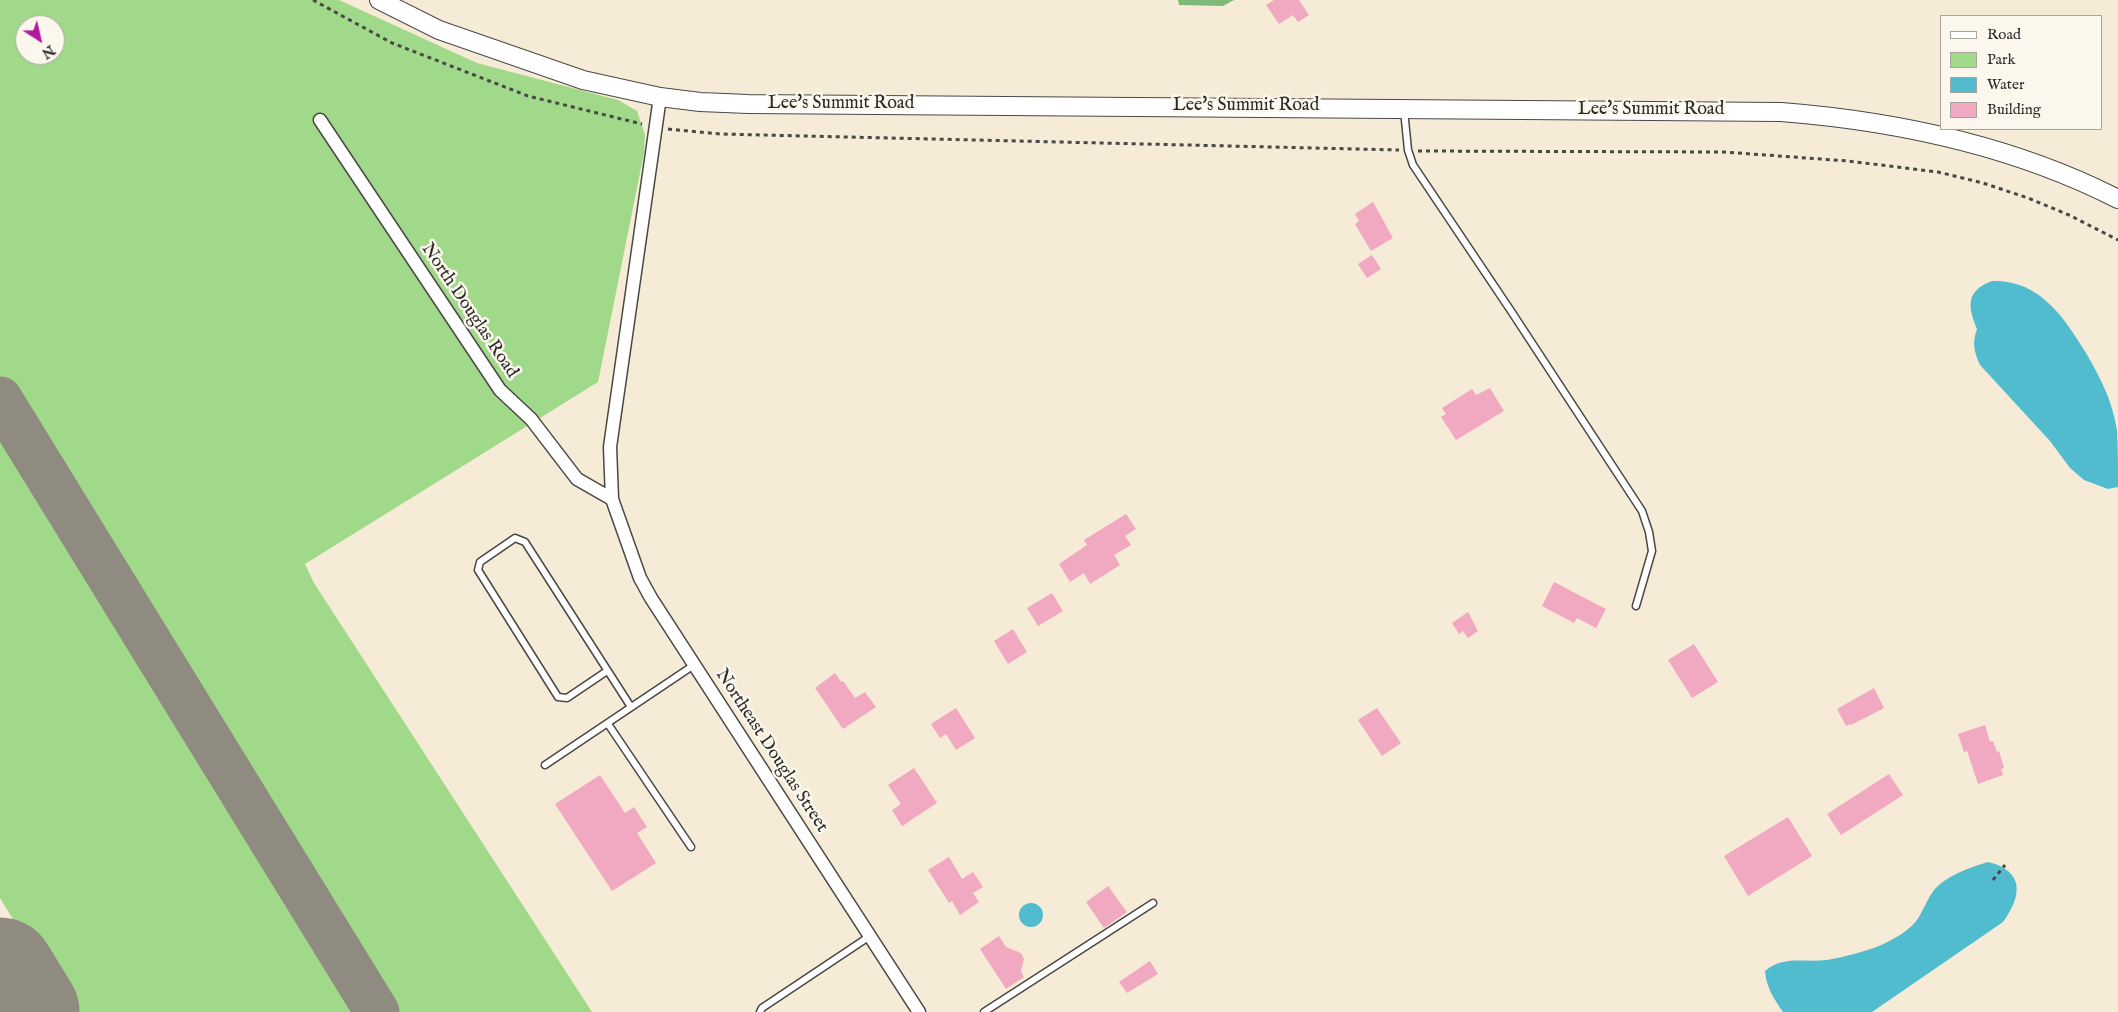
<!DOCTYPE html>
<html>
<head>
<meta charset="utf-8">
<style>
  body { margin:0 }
  #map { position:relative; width:2118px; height:1012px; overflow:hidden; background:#f6ebd6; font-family:"IM FELL English",serif }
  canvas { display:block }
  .legend { position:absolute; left:1940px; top:15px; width:162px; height:115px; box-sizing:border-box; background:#fbf7ec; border:1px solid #a8a59f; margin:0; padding:6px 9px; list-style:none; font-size:15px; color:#2b2b2b }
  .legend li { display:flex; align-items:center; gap:10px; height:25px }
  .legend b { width:25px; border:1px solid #a8a59f }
  .north { position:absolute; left:15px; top:15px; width:50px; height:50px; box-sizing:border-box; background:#fbf7ec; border:1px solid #a8a59f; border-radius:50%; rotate:145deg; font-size:14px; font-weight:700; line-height:20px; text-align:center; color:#2b2b2b }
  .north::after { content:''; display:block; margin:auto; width:18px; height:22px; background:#b5179e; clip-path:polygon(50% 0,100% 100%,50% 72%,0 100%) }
</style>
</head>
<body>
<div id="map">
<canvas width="2118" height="1012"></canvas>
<ul class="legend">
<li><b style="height:6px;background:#fff"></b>Road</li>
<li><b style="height:14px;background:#a1d98b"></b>Park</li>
<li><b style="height:14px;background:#52bccf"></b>Water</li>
<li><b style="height:14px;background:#f0a9c0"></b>Building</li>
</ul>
<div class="north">N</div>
</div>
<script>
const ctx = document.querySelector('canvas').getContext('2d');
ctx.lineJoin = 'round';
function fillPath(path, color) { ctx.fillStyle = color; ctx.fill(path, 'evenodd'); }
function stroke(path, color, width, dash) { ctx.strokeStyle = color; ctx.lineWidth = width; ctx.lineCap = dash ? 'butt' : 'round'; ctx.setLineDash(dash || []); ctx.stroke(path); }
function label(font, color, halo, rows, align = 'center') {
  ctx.font = font + ' "IM FELL English",serif'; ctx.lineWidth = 5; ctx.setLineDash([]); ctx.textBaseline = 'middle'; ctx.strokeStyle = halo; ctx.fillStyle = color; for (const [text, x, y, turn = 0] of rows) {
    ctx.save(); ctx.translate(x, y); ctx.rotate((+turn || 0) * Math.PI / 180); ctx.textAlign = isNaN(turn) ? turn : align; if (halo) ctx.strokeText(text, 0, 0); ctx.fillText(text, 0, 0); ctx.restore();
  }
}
fillPath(new Path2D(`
  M0,0h339l138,63 141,37 19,11 8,24 -1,18 -46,229 -293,182 9,19 278,429h-201l-391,-634zM25,25h30v30h-30z
  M0,428l7,9 351,575h-288l-70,-114z`), '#a1d98b');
fillPath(new Path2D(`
  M1178,0h56l-11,6 -44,-1z`), '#80b977');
fillPath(new Path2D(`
  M1992,281c47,-2 72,36 94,72 15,26 26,47 31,77 1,18 1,39 1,57l-10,2 -24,-9 -14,-12 -20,-27 -70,-76c-6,-13 -8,-22 -3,-36 -9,-22 -12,-38 15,-48z
  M1988,862c37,9 34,34 15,60l-131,90h-89c-9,-13 -17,-25 -18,-41 19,-16 40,-8 62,-11 17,-3 36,-8 52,-14 14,-6 32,-16 40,-29 5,-9 9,-19 15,-27 13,-15 35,-22 54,-28z
  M1019 915a12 12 0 1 1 24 0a12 12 0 1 1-24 0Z`), '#52bccf');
stroke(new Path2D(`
  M0,399l377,613`), '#908b80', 45);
stroke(new Path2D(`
  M0,973l24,39`), '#908b80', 111);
fillPath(new Path2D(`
  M1274,0h25l10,15 -11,7 -5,-7 -14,9 -13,-19z
  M1373,202l20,36 -22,13 -16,-27 4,-3 -4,-7z
  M1372,255l9,14 -14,9 -9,-14z
  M1490,388l14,23 -48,29 -15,-23 5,-3 -4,-6 30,-19 4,6z
  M1126,514l10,15 -11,7 6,9 -17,10 6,10 -30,19 -6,-11 -14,9 -11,-18 28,-19 -3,-5z
  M1554,582l52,27 -10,19 -19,-10 -3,5 -32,-17z
  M1052,593l11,18 -25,15 -11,-18z
  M1468,612l10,19 -10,7 -5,-7 -4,3 -7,-11z
  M1013,629l14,23 -19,12 -14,-23z
  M1694,644l24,38 -26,16 -24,-38z
  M835,673l6,9 2,-1 12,17 10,-6 11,15 -33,22 -28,-41z
  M1874,688l10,20 -33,17 -1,-1 -4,2 -9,-17z
  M956,708l19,30 -19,12 -10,-16 -6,4 -9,-14z
  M1377,708l24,35 -19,13 -24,-36z
  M1985,725l5,17 3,-1 4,11 2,-1 5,17 -3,1 2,6 -25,9 -11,-33 -3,1 -6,-18z
  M914,768l23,35 -35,23 -10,-16 9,-6 -13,-19z
  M1889,774l14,21 -62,40 -14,-21z
  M600,775l25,38 9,-6 13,20 -10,6 19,30 -44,28 -57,-87z
  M1788,817l24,39 -64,40 -24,-40z
  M949,857l13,22 11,-7 10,15 -10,6 6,9 -19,13 -8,-14 -3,2 -21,-33z
  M1108,886l19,26 -23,16 -18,-26z
  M999,936l7,11 15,6 3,6 -3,12 3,6 -18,12 -26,-40z
  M1150,961l8,13 -31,19 -8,-11z`), '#f0a9c0');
const lane = new Path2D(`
  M1404,110l4,40 5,15 98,146 131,200 7,21 3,19 -16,55
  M607,671l-40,27 -9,-1 -80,-127 2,-8 35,-24 10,4 106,165
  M608,724l83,123
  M545,765l149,-100
  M760,1012l2,-4 108,-72
  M984,1012l169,-109`);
const street = new Path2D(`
  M660,97l-50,350 2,52 28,79 11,20 268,414
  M320,120l180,270 31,29 46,60 35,20`);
const secondary = new Path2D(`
  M379,0l60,30 144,50 77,17 40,5 48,2 1033,8c115,9 233,34 337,87`);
stroke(lane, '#494845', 9);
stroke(street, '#494845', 15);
stroke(secondary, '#494845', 20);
stroke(new Path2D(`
  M313,0l79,43 136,53 114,28
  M668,129l52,5 679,16
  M1418,151l306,1 124,9 90,11 45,11 45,15 41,17 49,25
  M1993,880l12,-15`), '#494845', 3, [4, 4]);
stroke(lane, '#fff', 6);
stroke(street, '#fff', 12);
stroke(secondary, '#fff', 18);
label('18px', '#2b2b2b', '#fbf7ec', [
  ["Lee's Summit Road",841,104],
  ["Lee's Summit Road",1246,106],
  ["Lee's Summit Road",1651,110],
  ["North Douglas Road",469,311,56],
  ["Northeast Douglas Street",771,751,57]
]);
</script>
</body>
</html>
